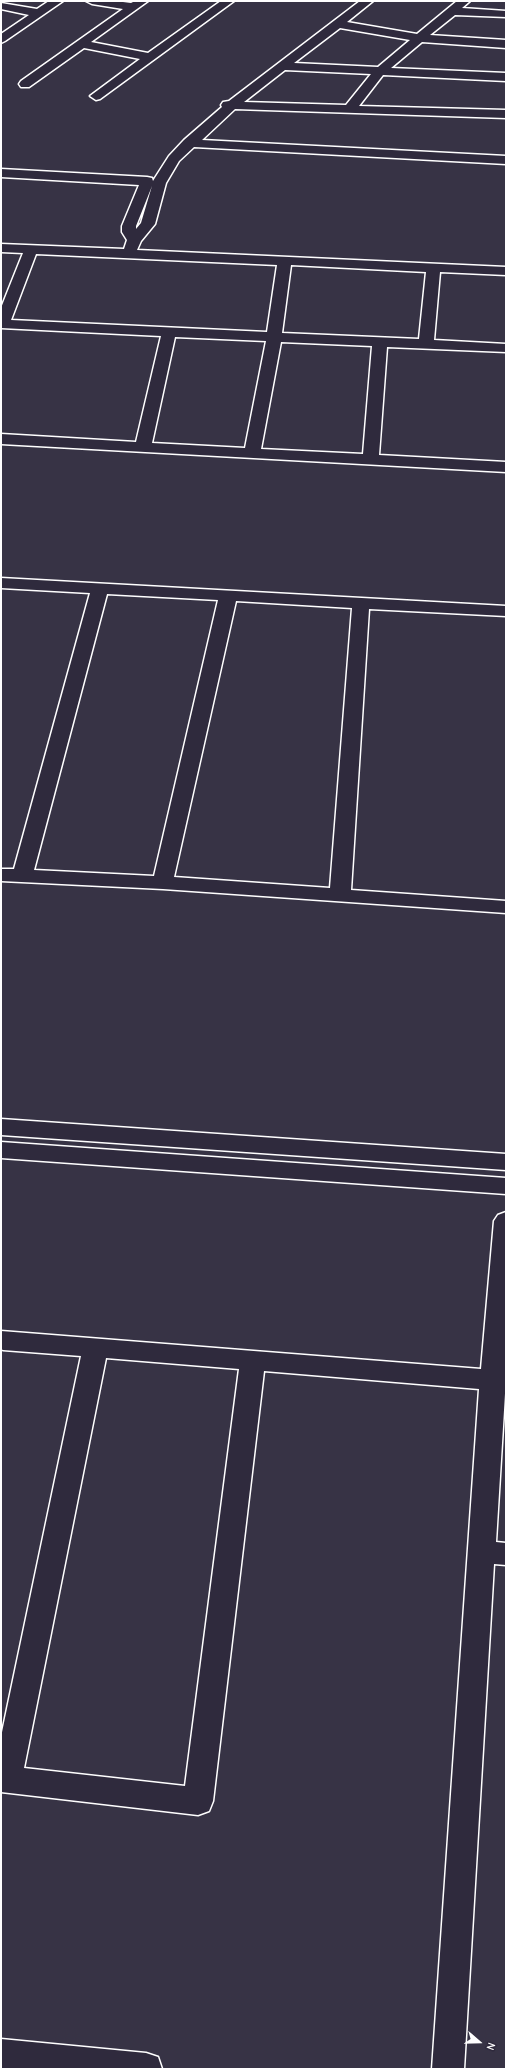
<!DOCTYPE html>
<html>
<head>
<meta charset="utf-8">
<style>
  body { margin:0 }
  #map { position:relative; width:507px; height:2070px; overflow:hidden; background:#373345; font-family:"Comic Neue",sans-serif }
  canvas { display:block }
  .frame { position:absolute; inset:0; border:2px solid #fff; pointer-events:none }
  .north { position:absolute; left:459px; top:2022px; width:40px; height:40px; -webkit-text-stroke:3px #2f2a3d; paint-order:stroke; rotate:110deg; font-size:11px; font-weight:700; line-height:16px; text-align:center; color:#fff }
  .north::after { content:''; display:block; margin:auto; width:14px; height:18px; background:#fff; clip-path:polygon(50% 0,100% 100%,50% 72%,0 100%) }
</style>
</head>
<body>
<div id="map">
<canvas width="507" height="2070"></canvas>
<div class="frame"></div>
<div class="north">N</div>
</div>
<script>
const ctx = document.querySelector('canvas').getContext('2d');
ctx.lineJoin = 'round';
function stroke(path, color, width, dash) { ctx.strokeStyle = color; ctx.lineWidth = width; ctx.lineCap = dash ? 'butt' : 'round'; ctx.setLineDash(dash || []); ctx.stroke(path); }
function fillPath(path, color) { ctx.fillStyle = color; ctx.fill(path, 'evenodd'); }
const minor = new Path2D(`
  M49,1h14l-58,40 -4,2v-9l28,-19 -28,-6v-6l36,6z
  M86,1h29l16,2 4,-2h13l-57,41 57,11 73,-52h13l-134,98 -4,1 -6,-4 50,-37 -56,-11 -55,39h-8l-2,-3 2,-3 102,-72 -31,-5z
  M360,1h13l-26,21 70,12 40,-33h13l-8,7 44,3v6l-51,-2 -25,20 76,5v8l-84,-6 -31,26 115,5v8l-123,-6 -24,31 147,4v8l-271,-9 -33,31 304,16v8l-312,-17 -15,14 -13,22 -11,41 -14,17 -4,9 369,17v8l-66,-3 -6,68 72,4v8l-119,-5 -8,108 127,7v10l-505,-28v-10l135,8 25,-106 -160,-8v-20l22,-55 -22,-1v-8l123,5 3,-9 -5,-8v-6l17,-41 -138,-8v-8l146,8 5,1 1,3 16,-25 15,-16 38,-33 -1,-2 2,-3 6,-1zM340,28l70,12 -32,27 -84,-4zM285,70l86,4 -25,31 -102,-3zM152,186l-11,37 -5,6v-3zM36,254l241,11 -10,67 -256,-12zM291,265l135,7 -7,67 -137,-6zM175,337l91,4 -21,107 -93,-5zM281,342l91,4 -9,108 -102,-5z
  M1,578l505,28v10l-137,-7 -18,281 155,11v12l-343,-24 -162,-8v-12h13l76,-276 -89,-5zM107,594l111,6 -64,276 -120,-6zM236,601l116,7 -22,280 -156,-11z
  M1,1119l505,35v16l-505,-35z
  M1,1142l505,36v16l-505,-36z
  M506,1212v165l-10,165 10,1v22l-12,-1 -30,505h-32l47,-680 -215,-18 -51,430 -4,10 -11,4 -197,-23v-55l80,-381 -78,-6 -2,-1v-18l480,38 13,-148 4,-6zM106,1358l133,11 -54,417 -161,-18z
  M1,2039l145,14 12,4 4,12h-161z`);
stroke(minor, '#fff', 3);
fillPath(minor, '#2f2a3d');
</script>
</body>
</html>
